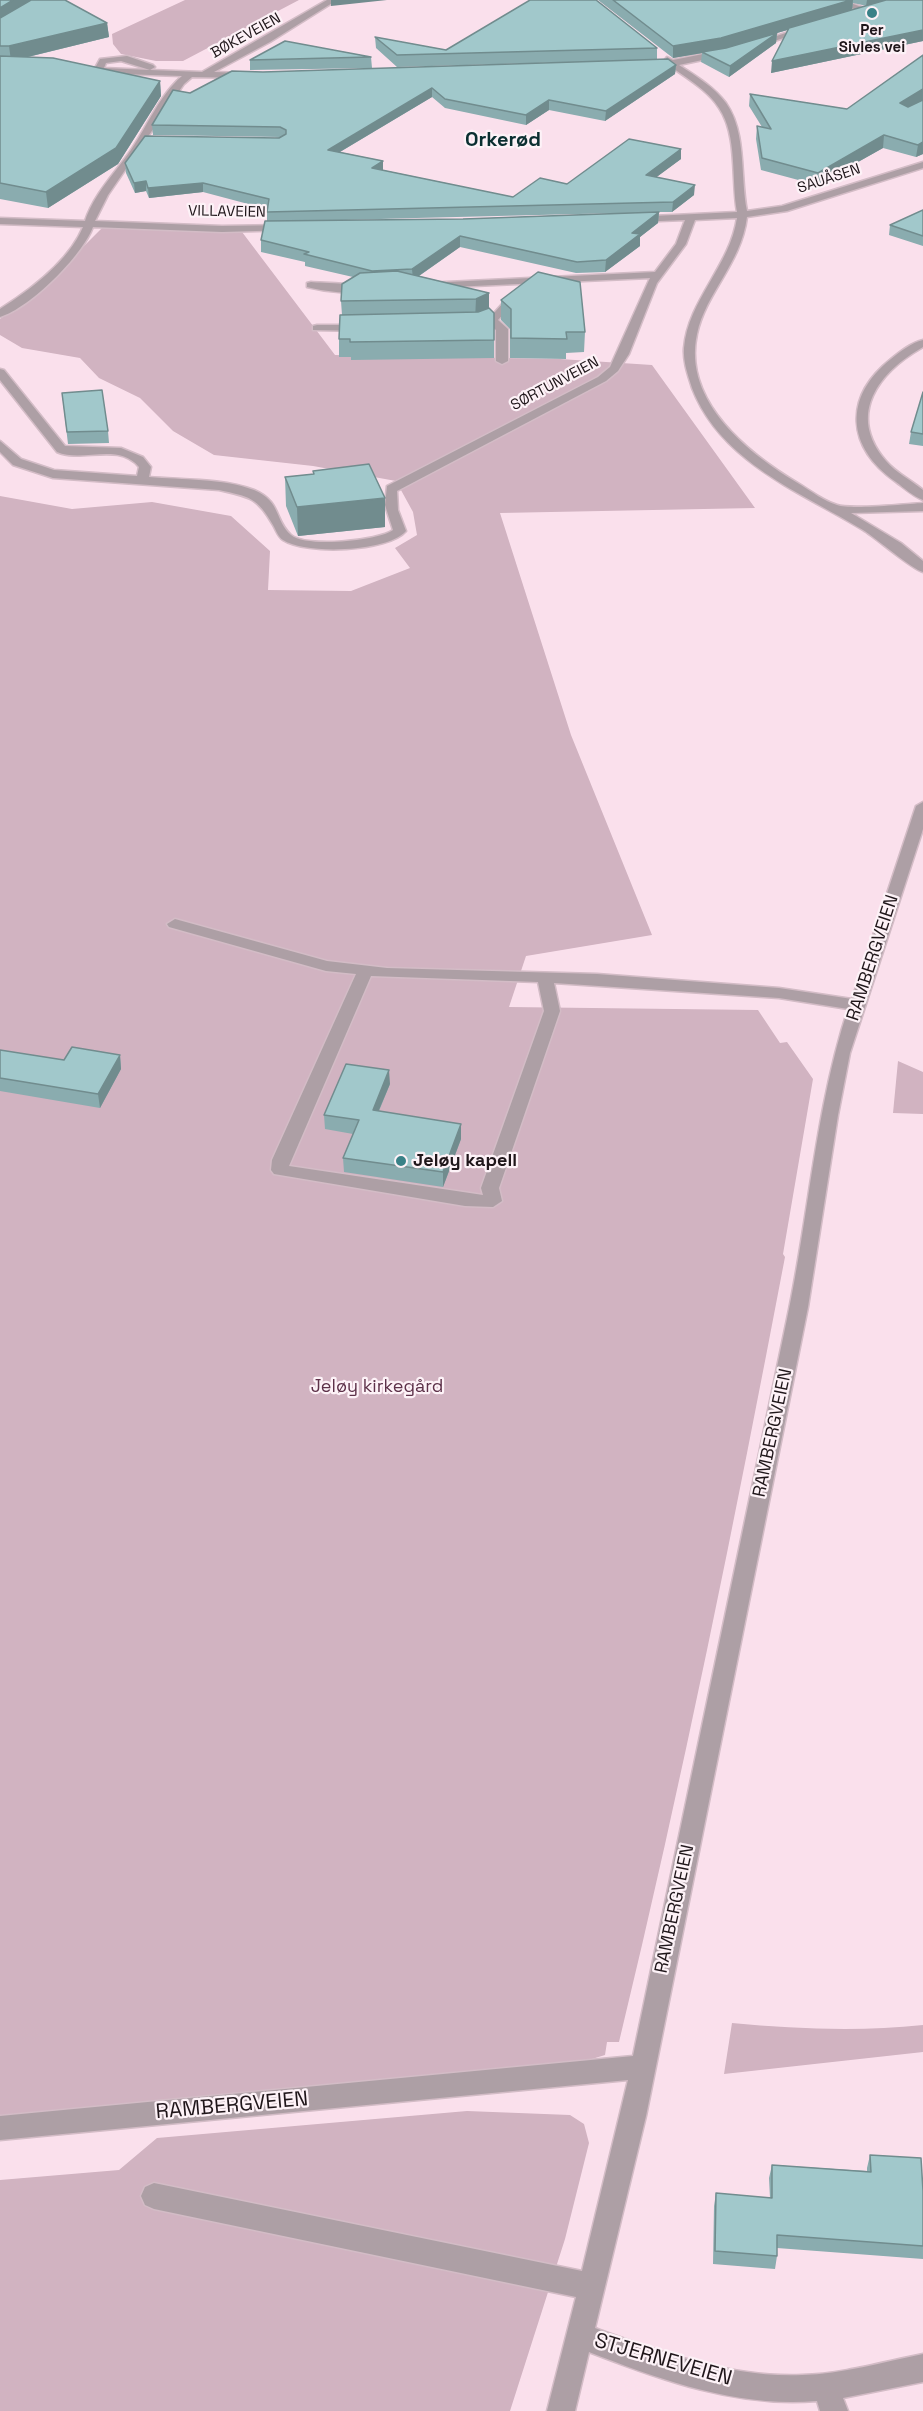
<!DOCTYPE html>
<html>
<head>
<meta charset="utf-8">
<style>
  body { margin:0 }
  canvas { display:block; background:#fae0ec }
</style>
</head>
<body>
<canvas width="923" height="2411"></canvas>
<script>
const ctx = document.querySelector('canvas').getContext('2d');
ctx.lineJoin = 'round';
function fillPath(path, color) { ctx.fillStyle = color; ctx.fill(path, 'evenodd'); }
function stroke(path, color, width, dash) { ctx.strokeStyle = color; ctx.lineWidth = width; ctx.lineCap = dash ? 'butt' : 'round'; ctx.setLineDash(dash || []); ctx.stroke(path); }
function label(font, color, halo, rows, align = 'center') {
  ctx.font = font + ' "Space Grotesk",sans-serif'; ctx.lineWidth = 4.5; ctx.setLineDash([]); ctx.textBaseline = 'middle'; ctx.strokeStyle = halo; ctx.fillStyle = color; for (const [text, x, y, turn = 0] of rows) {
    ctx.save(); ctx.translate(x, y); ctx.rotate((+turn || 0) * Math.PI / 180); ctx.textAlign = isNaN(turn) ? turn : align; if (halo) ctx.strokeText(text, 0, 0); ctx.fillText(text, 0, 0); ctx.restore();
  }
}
fillPath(new Path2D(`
  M185,0h114l-116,61h-27l-35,-7 -8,-10 -1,-10z
  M103,227l136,1 96,127 225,4 92,6 103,143 -255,5 71,222 81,200 -126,21 -17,51 249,3 22,33 7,-1 26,37 -30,175 2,3c-50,263 -103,525 -166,785h-12l-2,13 -13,4 -592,61v-1624l72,13 80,-7 79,14 39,35 -2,39 83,1 59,-23 -15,-20 22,-13 -4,-23 -17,-31 -83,-15 -99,-11 -41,-24 -33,-33 -41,-20 -19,-20 -58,-10 -22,-13v-16l37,-26z
  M898,1061l25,11v42l-30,-1z
  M732,2023c64,6 127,9 191,2v27l-199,22z
  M467,2111l103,4 14,9 5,19 -24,96 -55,172h-510v-231l119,-10 38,-32z`), '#d1b3c1');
const minor = new Path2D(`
  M327,0h10l-67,42 -56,30 31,1 3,1v4l-56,-1 -8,7 -76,111 -13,26 127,5 65,-1 4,1v4l-69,2 -129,-5c-11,29 -63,81 -93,90v-8c30,-19 69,-48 83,-82l-83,-3v-6l85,3c9,-27 30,-48 46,-71 17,-25 28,-54 51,-74l-93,-3 -3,-1v-4h9l5,-9 27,-3 26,9 2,2 -5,3 52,2zM121,61l29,9 -46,-2 2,-5z
  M829,0h13l31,11 -4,3z
  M804,27l7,2 -55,18 -7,-2z
  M723,50l3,1v4l-47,10c17,11 35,22 47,38 21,30 14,74 21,108l35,-5 141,-44v6l-136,43 -40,6c-6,47 -41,75 -50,117 -15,68 53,121 104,151 11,7 23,16 36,20 14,5 68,-1 86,-2v8l-72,2 50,30 22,18v11c-10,-2 -47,-34 -60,-42 -62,-38 -142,-67 -171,-142 -4,-13 -9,-26 -8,-40 4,-48 46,-82 53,-130l-42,2 -9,24 -29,39 -28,71 -11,17 -12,10 -209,110 1,19 8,21c-18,21 -100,24 -123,9 -5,-3 -7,-10 -10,-15 -16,-28 -23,-28 -54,-35l-166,-12 -40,-13 -13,-13v-11l21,18 33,11 83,6 2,-9c-21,-25 -56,-4 -82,-15l-57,-72v-11l4,1 61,76 56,2 22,9 8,10 -2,10c34,3 73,1 105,13 28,12 20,30 37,45 15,13 87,6 102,-5l-8,-25 2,-19 211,-109 12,-10 40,-89 -220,10 -4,-1v-4l229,-11 21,-28 9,-24 -50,2 -4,-1v-4l106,-5c-6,-32 1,-76 -18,-104 -11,-18 -33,-30 -49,-42l-20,3 -5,-3 19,-5 3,-4 6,3z
  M311,282c11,1 57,2 61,6 -12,9 -49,3 -65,-1v-4z
  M512,293l9,2 -23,25 10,9v32l-6,3 -6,-3v-31l-6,-5 -18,4 -6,-3 28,-13z
  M317,325h47l6,3 -6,3 -51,-1v-4z
  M923,340v7c-44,25 -77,67 -37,114 10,12 25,19 37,29v10c-9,-3 -19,-12 -27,-18 -50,-35 -53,-85 -5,-123 10,-8 20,-16 32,-19z
  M923,802v27l-73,224 -12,62 -30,192 -162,809 -51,212c66,24 136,50 207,47 40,-1 81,-13 121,-21v28l-80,16 5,13h-28l-3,-10c-79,7 -156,-21 -228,-49l-14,59h-28l29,-114 -422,-88 -9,-4 -4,-9 4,-9 9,-4 428,88 46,-191 -628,60v-24l633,-60c51,-245 103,-491 154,-737 22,-103 28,-209 61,-310l-69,-11 -225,-15 6,28 -61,177 3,13 -9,6 -28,-1 -191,-32 -3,-4 1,-10 84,-186 -30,-3 -157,-44 -2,-3 8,-5 152,42 60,7 210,6 182,14 73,11 64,-193zM371,976l167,6 6,29 -63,177 2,7 -194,-29z`);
stroke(minor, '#d3bcc6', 3);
fillPath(minor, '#ad9fa5');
fillPath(new Path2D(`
  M0,0l107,23 2,14 -81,20 132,24 1,15 -43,68 -70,44 -48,-9z
  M598,0h325v41l-152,32 17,-43 -11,3 -1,10 -47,34 -28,-15 1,-9 -29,5zM853,3l14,3 -15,4z
  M375,37l71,13 211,-2v11l19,6 -1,9 -70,47 -56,-11 -23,15 -81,-17 -13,-11 -92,55 43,9v9l130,27 54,-13 114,-35v10l-25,18 38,18 -22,17h-13l-1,11 -18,14v9l-35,26 -29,1 -116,-26 -41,29 70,17v16l5,4v45l-143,2v-3h-12v-18l3,-24 -1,-14 12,-24 -48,-11v-4l-44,-10v-12l6,-19v-12l-64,-17 -54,6 -3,-7 -11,2 -9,-20 -1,-10 155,-26 -127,-2 -1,-10 38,-32 73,-21 308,-10 -174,5 -21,-19zM620,213l-157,6 -154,2 107,-3z
  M371,57l1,11 -122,2v-10z
  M750,94l97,15 76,-9v54l-7,3 -33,-9 -66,37 -56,-15 -5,-31 1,-13 5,1 -13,-21z
  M923,210v36l-34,-11 1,-10z
  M501,300l84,32 -1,20 -18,1v6l-56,-1v-29l-9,-9z
  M923,392v54l-14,-2 2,-12z
  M62,393l46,38 1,12 -41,1z
  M313,471l72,27v29l-87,9 -12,-30 -1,-29 28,-3z
  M0,1050l64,10 56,-5 1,14 -21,39 -100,-17z
  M390,1084l-11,27 82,28 -18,48 -99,-15 -1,-14 10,-24 -28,-5 -1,-14z
  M870,2155l53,36v68l-146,-11v8l-2,13 -62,-5 1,-58 2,-13 54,5 -1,-20 3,-13 95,6v-3z`), '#8aacaf');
fillPath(new Path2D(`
  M13,0h23l-36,23v-15z
  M331,0h56l-56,6z
  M851,0h2l-1,11 -75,22 -1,10 -47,34 1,-11 -10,-16 -47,8v-12z
  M867,0h37l-38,6z
  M107,23l2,14 -98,24 -2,-15z
  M923,30v11l-152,32 1,-12z
  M676,65l-1,9 -70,47 1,-10z
  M160,81l1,15 -43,68 -70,44 -2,-16z
  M432,88v9l-104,62v-9z
  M923,89v11l-24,15 1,-12z
  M549,100v10l-23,15v-10z
  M884,135l-1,13 -66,37 1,-12z
  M923,142v12l-7,3 2,-12z
  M681,149v10l-35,26v-10z
  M383,161v10l-11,-3z
  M146,181v10l-11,2 -1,-10z
  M203,183v9l-54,6 -1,-10z
  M695,185l-1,10 -22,17 1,-10z
  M659,212l-1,11 -18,14v9l-35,26 1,-12 26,-27z
  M460,236v11l-47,33 -1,-11z
  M489,293v20l-14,7 1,-21z
  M385,498v29l-87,9 -1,-29z
  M120,1055l1,14 -21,39 -2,-14z
  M389,1070l1,14 -17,40v-14z
  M461,1124v15l-18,48v-15z`), '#718c8e');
const building = new Path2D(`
  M0,0h13l-13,8z
  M31,0h34l42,23 -98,23h-9v-28z
  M530,0h66l61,48 -260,7 -22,-18 71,13z
  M613,0h238l-130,38 -48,8z
  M886,0h37v30l-151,31 17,-33z
  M777,33l-47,33 -28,-14 24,-4z
  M285,41l86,16 -121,3z
  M923,55v34l-23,14 8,4 15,-7v42l-5,3 -34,-10 -66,38 -56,-15 -5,-32 14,3 -21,-35 97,15z
  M0,56l53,2 107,23 -44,67 -70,44 -46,-9z
  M668,59l8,6 -70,46 -57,-11 -23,15 -81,-16 -13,-11 -104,62 55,11 -11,7 141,29 27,-19 27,6 62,-45 52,10 -35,26 49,10 -22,17 -406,10 2,-13 -66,-16 -55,5 -2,-7 -12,2 -9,-20 20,-27 134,2 7,-4v-4l-6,-3 -128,-2 21,-35 17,3 42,-22 31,1z
  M923,210v26l-33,-11z
  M659,212l-27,21 8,1 -34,26 -29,2 -117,-26 -48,33 -40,2 -68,-17 5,-2 -48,-12 4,-19 198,-2z
  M397,271l92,22 -13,6 -135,2 1,-17 18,-11z
  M538,272l42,10 5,50h-19l1,7 -56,-1v-29l-10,-9z
  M489,308l5,5v27l-144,2v-3h-11l1,-24 138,-3z
  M102,390l6,41 -41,1 -5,-39z
  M923,392v42l-12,-2z
  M369,464l16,34 -88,9 -12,-30 29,-3 -1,-3z
  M72,1047l48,8 -22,39 -98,-16v-28l64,10z
  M346,1064l43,6 -16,40 88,14 -18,48 -100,-14 16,-38 -35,-5z
  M870,2155l51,3 2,33v55l-146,-11v21l-62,-5 1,-58 56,5v-33l99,7z`);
fillPath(building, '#a1c8cb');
stroke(building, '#718c8e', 1.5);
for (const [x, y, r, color] of [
  [872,13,6,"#398187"],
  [401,1161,6,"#398187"]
]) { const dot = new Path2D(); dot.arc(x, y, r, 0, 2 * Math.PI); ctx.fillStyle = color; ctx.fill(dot); stroke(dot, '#fdf2f7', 2); }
label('bold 15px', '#1f161a', '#fdf2f7', [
  ["Per",872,31],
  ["Sivles vei",872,48]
]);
label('15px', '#1f161a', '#fdf2f7', [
  ["BØKEVEIEN",246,36,-29],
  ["SAUÅSEN",829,179,-18],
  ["VILLAVEIEN",227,212,1],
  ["SØRTUNVEIEN",555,384,-28]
]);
label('18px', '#1f161a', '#fdf2f7', [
  ["RAMBERGVEIEN",873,958,-72],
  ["RAMBERGVEIEN",773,1433,-78],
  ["RAMBERGVEIEN",675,1909,-78]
]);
label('bold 18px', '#1f161a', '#fdf2f7', [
  ["Jeløy kapell",413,1161]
], 'left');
label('18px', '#5d3149', '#fdf2f7', [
  ["Jeløy kirkegård",377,1387]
]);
label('bold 20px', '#0b2f31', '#fdf2f7', [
  ["Orkerød",503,141]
]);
label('21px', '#1f161a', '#fdf2f7', [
  ["RAMBERGVEIEN",232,2106,-5],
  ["STJERNEVEIEN",663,2360,16]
]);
</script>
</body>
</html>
